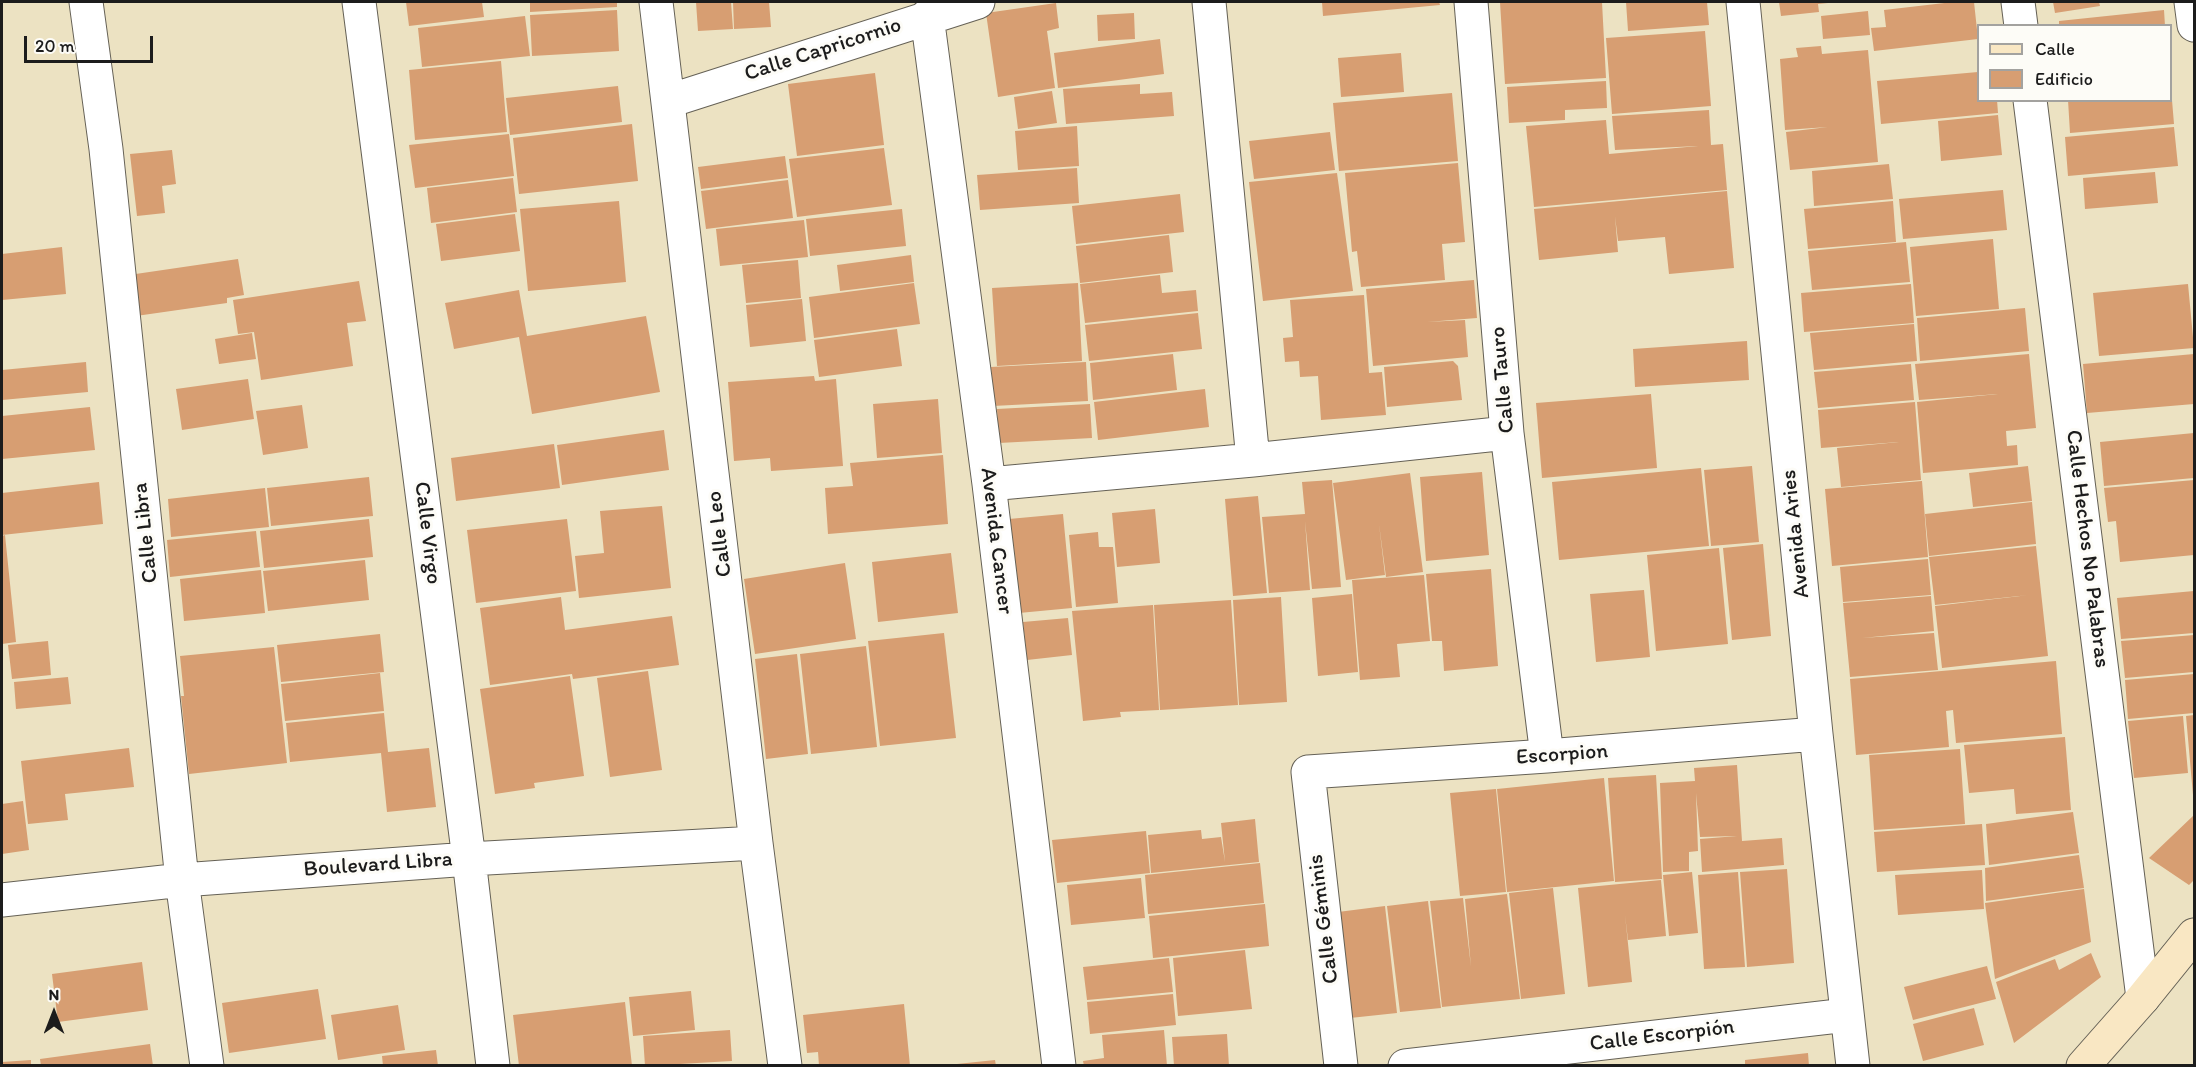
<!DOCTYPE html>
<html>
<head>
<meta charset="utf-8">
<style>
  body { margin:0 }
  #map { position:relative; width:2196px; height:1067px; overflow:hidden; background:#ece2c2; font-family:Itim,sans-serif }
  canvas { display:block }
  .frame { position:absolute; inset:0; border:3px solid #1c1c1c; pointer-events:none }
  .legend { position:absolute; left:1977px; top:24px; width:195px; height:78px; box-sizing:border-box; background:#fdfcf7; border:2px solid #a3a29f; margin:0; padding:8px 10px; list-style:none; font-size:18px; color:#1c1c1c }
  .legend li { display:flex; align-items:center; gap:12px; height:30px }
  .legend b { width:30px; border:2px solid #a3a29f }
  .north { position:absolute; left:24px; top:983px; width:60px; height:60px; -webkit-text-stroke:4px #fdfcf7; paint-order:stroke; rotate:0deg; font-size:16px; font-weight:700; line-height:24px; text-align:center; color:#1c1c1c }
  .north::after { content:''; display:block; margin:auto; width:21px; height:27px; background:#1c1c1c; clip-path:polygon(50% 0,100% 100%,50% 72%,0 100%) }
  .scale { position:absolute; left:24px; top:36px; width:129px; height:27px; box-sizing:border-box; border:3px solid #1c1c1c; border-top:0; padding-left:8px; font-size:18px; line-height:21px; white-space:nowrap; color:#1c1c1c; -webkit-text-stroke:4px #fdfcf7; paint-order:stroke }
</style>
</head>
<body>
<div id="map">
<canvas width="2196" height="1067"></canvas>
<div class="frame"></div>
<ul class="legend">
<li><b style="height:8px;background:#f9e7c3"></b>Calle</li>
<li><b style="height:16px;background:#d79e72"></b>Edificio</li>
</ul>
<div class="north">N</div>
<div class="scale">20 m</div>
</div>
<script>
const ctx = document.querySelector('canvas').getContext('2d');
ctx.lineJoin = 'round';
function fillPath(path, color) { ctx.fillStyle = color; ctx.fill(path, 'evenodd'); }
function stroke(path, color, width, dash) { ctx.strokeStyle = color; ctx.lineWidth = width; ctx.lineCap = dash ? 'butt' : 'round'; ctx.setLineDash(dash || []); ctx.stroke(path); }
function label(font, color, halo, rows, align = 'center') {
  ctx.font = font + ' Itim,sans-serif'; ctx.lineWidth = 6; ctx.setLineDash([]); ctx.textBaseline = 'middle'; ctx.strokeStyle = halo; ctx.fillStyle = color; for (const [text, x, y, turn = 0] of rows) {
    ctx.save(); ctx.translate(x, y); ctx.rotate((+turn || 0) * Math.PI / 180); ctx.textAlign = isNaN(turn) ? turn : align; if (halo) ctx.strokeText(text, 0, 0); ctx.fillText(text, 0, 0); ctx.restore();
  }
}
fillPath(new Path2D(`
  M406,2h76l2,15 -75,9z
  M530,2h87v5l-87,5z
  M696,2h35l2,27 -35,2z
  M733,2h36l2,25 -37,2z
  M1322,2h117l1,3 -117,11z
  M1500,2h102l4,76 -101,6z
  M1626,2h81l2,23 -81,6z
  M1779,2h48l1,1 -10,1 1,8 -38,4z
  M1953,2h21l4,37 -104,12 -3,-23 15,-1 -2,-17z
  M2053,2h46l1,4 -45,7z
  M1056,3l3,25 -12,3 8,57 -57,9 -12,-84z
  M617,10l2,41 -87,5 -2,-41z
  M2164,10l1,16h-106v-5z
  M1868,11l2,24 -47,4 -2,-23z
  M1134,13l1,26 -37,2 -1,-26z
  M525,16l5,40 -108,11 -4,-39z
  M1705,31l6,75 -99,8 -6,-76z
  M1160,39l4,35 -106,14 -4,-35z
  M1821,46l1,8 46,-4 10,112 -88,8 -4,-38 42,-5 -43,3 -5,-71 18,-2 -2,-9z
  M1401,53l3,39 -63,5 -3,-39z
  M501,61l6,71 -92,8 -6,-70z
  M1978,72v28h19l1,13 -117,11 -4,-43z
  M875,73l9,72 -87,11 -9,-72z
  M1606,81l1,27 -42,2v10l-56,3 -2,-36z
  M1140,84v10l32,-2 2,24 -108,8 -3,-35z
  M618,86l4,36 -112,13 -4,-37z
  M1052,91l5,32 -39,6 -4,-32z
  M1452,93l6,68 -119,10 -6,-68z
  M2068,100h104l2,24 -104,9z
  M1709,110l2,35 12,-1 4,46 -193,17 -8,-81 80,-6 3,34 89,-8 -83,4 -3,-34z
  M1998,115l4,40 -61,6 -3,-40z
  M632,124l6,57 -119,13 -6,-56z
  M1077,126l2,40 -61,4 -3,-39z
  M2174,127l4,39 -110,10 -3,-39z
  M1330,132l5,38 -81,9 -5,-38z
  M509,134l5,42 -99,12 -6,-43z
  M884,148l8,57 -95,12 -8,-58z
  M172,150l4,34 -14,2 3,27 -28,3 -7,-62z
  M785,156l3,22 -87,11 -3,-22z
  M1458,163l7,79 -23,2 3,36 -84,7 -4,-36 -5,1 -7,-79z
  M1889,164l4,35 -79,7 -2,-35z
  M1077,168l2,35 -99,7 -3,-35z
  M2155,172l3,31 -73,6 -2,-31z
  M1337,173l16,118 -90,10 -14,-119z
  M513,178l4,34 -86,11 -4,-35z
  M788,180l5,38 -87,11 -5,-38z
  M2003,190l4,40 -104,9 -4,-40z
  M1727,191l7,77 -65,6 -4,-37 -47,4 -3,-25 3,36 -79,8 -5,-51z
  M1180,194l4,38 -108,12 -4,-38z
  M619,201l7,81 -98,9 -8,-82z
  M1893,201l3,41 -88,7 -4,-40z
  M902,209l4,37 -96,10 -4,-37z
  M515,214l5,37 -79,10 -5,-37z
  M804,220l4,37 -88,9 -4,-37z
  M1169,235l4,37 -93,11 -4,-37z
  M1993,239l6,70 -83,7 -6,-69z
  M1906,242l4,40 -98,8 -4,-39z
  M62,247l4,47 -64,6v-46z
  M911,255l3,27 -74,9 -3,-26z
  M238,259l6,36 -17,3v5l-98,14 -7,-41z
  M798,260l3,38 -55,5 -4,-38z
  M1160,275l2,18 34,-3 2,21 -113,12 -5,-39z
  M1474,280l3,38 -50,4 38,-2 3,37 -95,9 -7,-77z
  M359,281l7,40 -19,2 6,43 -92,14 -7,-48 -16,2 -5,-34z
  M914,283l6,41 -106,14 -5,-41z
  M1078,283l4,78 -85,5 -5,-78z
  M1911,284l3,39 -110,9 -3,-39z
  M2188,284l6,64 -95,8 -6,-63z
  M519,290l8,46 119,-20 14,76 -128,22 -13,-77 -65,12 -9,-46z
  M1364,295l5,78 13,-1 4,43 -65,5 -3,-44 -18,1 -1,-16 -14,1 -2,-24 10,-1 -3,-37z
  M802,299l4,42 -56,6 -4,-42z
  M2025,308l4,43 -109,10 -3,-43z
  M1198,313l4,36 -113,12 -4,-36z
  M1914,324l3,37 -103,9 -4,-37z
  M897,329l5,37 -83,11 -5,-37z
  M252,333l4,26 -37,5 -4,-25z
  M1747,341l2,39 -114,7 -2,-38z
  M1173,354l4,36 -84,10 -3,-37z
  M2029,354l7,74 -30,3 1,15 10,-1 1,20 -95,8 -6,-71 81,-8 -79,6 -4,-36z
  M2194,354v50l-107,9 -4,-49z
  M1453,361l5,5 4,34 -75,7 -3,-40z
  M86,362l2,30 -86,8v-30z
  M1086,362l2,39 -95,5 -2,-39z
  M1911,364l3,36 -96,8 -4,-36z
  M814,376l1,5 21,-2 7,87 -72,5 -1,-13 -36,3 -6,-79z
  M248,379l6,40 -72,11 -6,-41z
  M1205,389l4,38 -111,13 -4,-38z
  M1651,394l6,74 -115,10 -6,-75z
  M938,399l4,54 -65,5 -4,-54z
  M1915,402l6,78 -80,7 -4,-39 62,-6 -78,6 -3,-38z
  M1090,404l2,34 -93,5 -2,-34z
  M302,405l6,43 -45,7 -7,-44z
  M90,407l5,43 -93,9v-43z
  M664,430l5,40 -107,15 -5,-40z
  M2194,433v45l-90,8 -4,-44z
  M554,444l6,44 -104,13 -5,-43z
  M943,455l5,69 -120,10 -3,-46 28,-2 -3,-23z
  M1752,466l7,76 -48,4 -7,-76z
  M2028,466l4,35 -59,6 -4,-34z
  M1701,468l8,78 -150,14 -7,-78z
  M1482,472l7,83 -63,6 -6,-84z
  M1410,473l13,99 -37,5 -7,-53 6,51 -39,5 -13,-97z
  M369,477l4,39 -102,10 -4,-38z
  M1332,480l9,107 -29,2 -7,-68 5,69 -41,3 -7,-76 43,-3 -3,-32z
  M2194,480v75l-74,7 -4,-41 -8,1 -4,-34z
  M1922,481l6,76 -96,9 -7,-77z
  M99,482l4,42 -101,11v-42z
  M265,488l4,39 -98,10 -3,-38z
  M1258,496l9,97 -34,3 -8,-97z
  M2032,502l4,42 -107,12 -4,-42z
  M662,506l9,82 -92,10 -4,-42 29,-3 -4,-42z
  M1155,509l5,54 -43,4 -5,-54z
  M1063,514l9,94 -53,5 -10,-94z
  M369,519l4,38 -109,11 -4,-37z
  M567,519l9,72 -100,12 -9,-73z
  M256,531l4,36 -90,10 -3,-37z
  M1098,532l1,15h14l5,56 -42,4 -7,-72z
  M5,535l11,107 -14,2v-108z
  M1763,544l8,92 -39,4 -9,-92z
  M2036,546l12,110 -106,12 -7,-62 94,-11 -94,10 -6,-48z
  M1719,548l9,96 -72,7 -9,-96z
  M951,553l7,60 -80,9 -6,-60z
  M1928,559l3,36 -88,7 -3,-35z
  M365,560l4,40 -101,11 -5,-40z
  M845,563l11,76 -101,15 -11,-75z
  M1491,569l7,97 -54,5 -2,-30h-10l-6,-67z
  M261,570l4,43 -81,8 -4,-42z
  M1424,575l6,66 -33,3 3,33 -40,3 -8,-100z
  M1644,590l6,67 -54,5 -6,-68z
  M2194,591v42l-73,6 -4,-41z
  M1352,594l6,78 -40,4 -6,-78z
  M1931,596l3,35 -72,7 72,-5 4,37 -88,7 -7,-74z
  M561,597l4,33 107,-14 7,49 -106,14 -1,-5 -82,11 -10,-77z
  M1281,597l6,105 -48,3 -6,-105z
  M1231,600l7,105 -78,5 -6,-105z
  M1153,605l6,105 -39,2 1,5 -38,4 -11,-110z
  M1068,618l4,37 -45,5 -4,-38z
  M944,633l12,105 -76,8 -12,-105z
  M380,634l4,38 -103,10 -4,-37z
  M2194,635v37l-69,6 -4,-37z
  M48,641l3,34 -39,4 -4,-34z
  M866,646l11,101 -66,7 -11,-100z
  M274,647l13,116 -98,11 -8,-78h3l-4,-40z
  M797,654l11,100 -42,5 -11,-100z
  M2056,661l6,73 -106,9 -3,-33 -7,1 3,36 -93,8 -6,-76z
  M648,671l14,99 -52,7 -13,-99z
  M380,673l4,38 -99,10 -4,-37z
  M2194,674v39l-66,6 -3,-39z
  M570,676l14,100 -50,7 1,5 -40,6 -15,-105z
  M68,677l3,27 -55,5 -2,-27z
  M384,713l4,39 41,-4 7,59 -49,5 -6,-59 -91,9 -4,-39z
  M2194,715v80h-1l-7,-79z
  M2183,716l5,57 -54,5 -6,-57z
  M2065,737l6,73 -55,4 -2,-25 -45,4 -5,-48z
  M129,748l5,39 -69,7 3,26 -40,4 -7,-63z
  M1960,749l5,75 -91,6 -5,-75z
  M1737,765l5,76 40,-3 2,27 -82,7 -2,-33 37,-3 -37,1 -4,-44 2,58 -9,1v19l-26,1 -3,-89 35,-2 -1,-13z
  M1656,775l6,104 -47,3 -7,-104z
  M1604,778l10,103 -107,11 -10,-103z
  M1496,789l10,103 -46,4 -10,-103z
  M23,801l6,49 -27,4v-50z
  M2073,812l6,41 -90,12 -3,-41z
  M2194,815v65l-5,5 -40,-27z
  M1255,819l4,43 -108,11 -3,-38 53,-5 1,9 19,-2 4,25 -4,-39z
  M1982,824l3,41 -108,7 -3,-40z
  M1146,831l4,42 -93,10 -5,-43z
  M2079,855l5,33 -98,13 -1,-33z
  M1260,863l4,40 -116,11 -3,-39z
  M1787,869l7,94 -47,4 -7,-95z
  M1982,870l2,39 -86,6 -3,-40z
  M1692,872l6,61 -29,3 -6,-61z
  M1738,872l7,95 -41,2 -6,-94z
  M1141,878l4,40 -74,7 -4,-40z
  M1661,880l5,56 -38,4 -3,-25 7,67 -44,5 -10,-99z
  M1553,888l12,106 -44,5 -12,-106z
  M2084,889l7,53 -96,37 -10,-76z
  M1507,894l13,105 -78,8 -12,-106 33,-3 8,69 -6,-68z
  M1428,901l13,107 -41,4 -13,-106z
  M1265,904l4,42 -116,12 -4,-42z
  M1385,906l12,107 -47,5 -12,-106z
  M1245,950l7,59 -74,7 -5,-58z
  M2091,953l10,24 -87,66 -18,-61 59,-23 4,11z
  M1169,958l4,34 -86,8 -4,-33z
  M142,962l6,48 -90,12 -6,-48z
  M1987,966l9,33 -83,21 -9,-33z
  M318,989l8,50 -97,14 -7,-50z
  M691,991l4,39 -62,6 -4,-39z
  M1173,994l3,31 -86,9 -3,-32z
  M625,1002l7,64h-113l-6,-51z
  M904,1004l6,62h-91l-1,-14 -11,1 -4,-38z
  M398,1005l7,45 -67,10 -7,-45z
  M1974,1008l10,37 -61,16 -10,-37z
  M730,1030l2,31 -87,5 -2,-30z
  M1164,1030l3,36h-83l-1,-5 21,-3 -2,-23z
  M1227,1034l2,32h-55l-2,-29z
  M150,1044l3,22h-112l-1,-7z
  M436,1050l2,16h-55l-1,-10z
  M1808,1053l1,13h-64v-6z
  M31,1060v6h-29v-4z
  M995,1060l1,6h-39v-2z`), '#d79e72');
const street = new Path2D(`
  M86,2l20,147 76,731 25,186
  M359,2l110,857 24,207
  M656,2l100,841 29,223
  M1209,2l44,458
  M1471,2l36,431 40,323
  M1743,2l73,732 37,332
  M2018,2l3,24
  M2191,2l3,23
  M927,16l62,468 70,582
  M2030,100l113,898
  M669,101l309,-99
  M989,484l264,-24 254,-27
  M2,900l180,-20 287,-21 287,-16
  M1341,1066l-33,-294 239,-16 269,-22
  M1405,1066l442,-51`);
const secondary = new Path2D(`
  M2083,1066l60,-68 51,-63`);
stroke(street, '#656156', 35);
stroke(secondary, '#656156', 35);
stroke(street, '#fff', 33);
stroke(secondary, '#f9e7c3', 33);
label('22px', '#1c1c1c', '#fdfcf7', [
  ["Calle Capricornio",823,50,-18],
  ["Calle Tauro",1503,380,-95],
  ["Calle Libra",146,533,-96],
  ["Calle Virgo",427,533,83],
  ["Calle Leo",720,534,-97],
  ["Avenida Aries",1796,534,-96],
  ["Avenida Cancer",996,541,83],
  ["Calle Hechos No Palabras",2087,549,83],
  ["Escorpion",1562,755,-4],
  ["Boulevard Libra",378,865,-4],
  ["Calle Géminis",1324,919,-97],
  ["Calle Escorpión",1662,1036,-7]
]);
</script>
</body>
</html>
